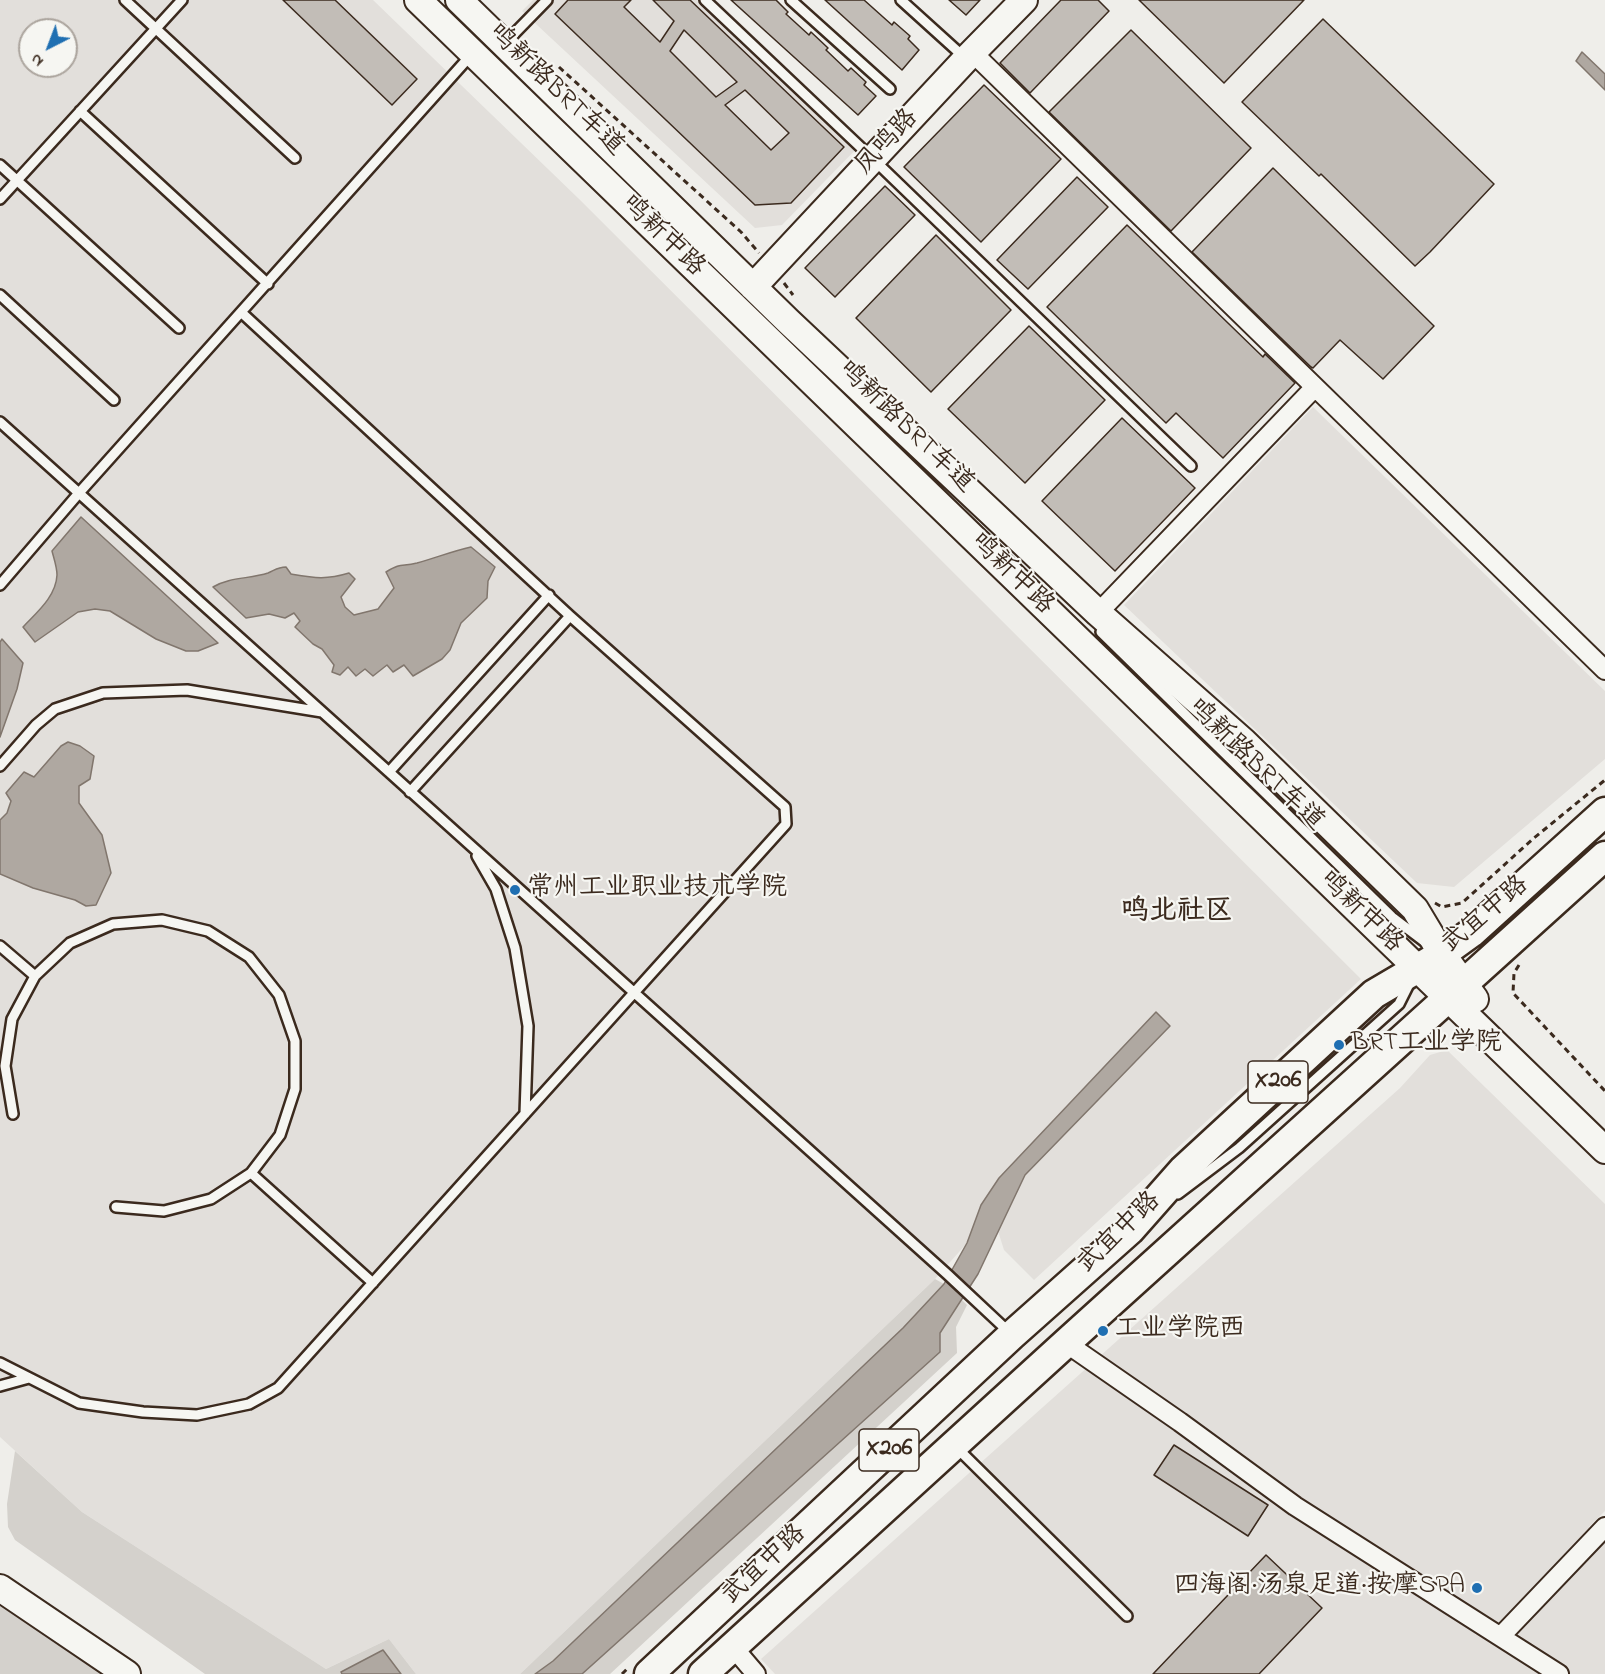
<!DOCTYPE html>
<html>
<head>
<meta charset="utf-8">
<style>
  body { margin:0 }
  #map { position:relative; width:1605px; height:1674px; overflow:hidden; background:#efeeea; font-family:"Indie Flower",sans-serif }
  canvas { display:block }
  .north { position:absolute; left:18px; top:18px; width:60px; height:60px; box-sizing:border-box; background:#f6f6f2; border:2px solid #aba49d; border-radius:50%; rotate:222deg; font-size:16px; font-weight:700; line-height:24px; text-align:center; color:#3b2a1e }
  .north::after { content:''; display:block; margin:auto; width:21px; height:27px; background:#1f6fb2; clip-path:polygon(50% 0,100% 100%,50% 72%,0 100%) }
</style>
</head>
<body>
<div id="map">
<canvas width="1605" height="1674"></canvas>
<div class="north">N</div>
</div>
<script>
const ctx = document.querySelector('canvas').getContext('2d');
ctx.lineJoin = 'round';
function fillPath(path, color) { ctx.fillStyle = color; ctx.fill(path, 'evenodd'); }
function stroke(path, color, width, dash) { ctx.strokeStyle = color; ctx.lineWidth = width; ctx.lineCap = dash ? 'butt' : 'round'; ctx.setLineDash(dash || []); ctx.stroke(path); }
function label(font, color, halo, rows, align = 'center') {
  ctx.font = font + ' "Indie Flower","LXGW WenKai TC",sans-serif'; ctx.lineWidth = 4.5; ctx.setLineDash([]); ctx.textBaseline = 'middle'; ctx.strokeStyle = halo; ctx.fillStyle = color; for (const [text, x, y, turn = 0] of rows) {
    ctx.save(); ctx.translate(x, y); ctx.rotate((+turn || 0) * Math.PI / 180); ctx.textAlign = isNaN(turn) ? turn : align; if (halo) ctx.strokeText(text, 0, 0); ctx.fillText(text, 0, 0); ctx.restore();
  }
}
fillPath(new Path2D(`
  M0,0h373l205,198 783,781 -327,301 -30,-30 -6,-19 27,-56 145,-149 -14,-13 -175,192 -14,38 -32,36 -415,395h-104l-27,-35 -63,30 -244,-157 -82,-75zM30,30h36v36h-36z
  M533,0h183l148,141 -82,84 -27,3 -233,-217z
  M1313,407l292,284v68l-151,128 -37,-4 -293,-278z
  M1447,1050l158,154v307l-16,16 16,17v130h-830l-14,-15 639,-571 30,-33z`), '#e2dfdb');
fillPath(new Path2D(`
  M935,1279l9,5 -41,44 -350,333 -18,13h-15z
  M962,1300l5,5 -11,22 1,26 -347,321h-28l357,-322 1,-19z
  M15,1451l67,61 244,157 63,-30 27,35h-15l-18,-23 -42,22 1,1h-137l-190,-134 -7,-13 -1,-23z
  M0,1602l104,72h-104z`), '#d4d1cc');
const water = new Path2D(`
  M1582,52l23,22v16l-29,-29z
  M81,517l137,126 -20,8h-12l-30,-12 -46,-28 -15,-2 -17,3 -43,30 -12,-15c13,-14 33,-30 34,-52 0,-8 -3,-16 -5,-24z
  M471,547l24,20 -7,14 -1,17 -26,25 -11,27 -8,9 -29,17 -9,-11 -11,7 -6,-7 -14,11 -8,-7 -9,7 -8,-9 -8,8 -8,-3 2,-7 -12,-16 -9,-5 -18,-17 5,-6 -6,-8 -9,5 -16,-4 -23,4 -33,-31c16,-10 37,-8 55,-14 7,-3 10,-6 18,-6l5,7c24,4 35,6 58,-1l6,6 -14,18 4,10 9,8 24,-6 16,-21 -8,-16c16,-10 15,-5 31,-9 18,-5 36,-12 54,-16z
  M2,639l21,24 -6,26 -17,48v-95z
  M68,742l12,4 14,10 -4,23 -11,7v17l23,32 9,38 -15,32 -10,1 -11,-6 -42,-12 -33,-14v-54l7,-7 4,-12 -5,-8 18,-21 10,5 27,-31z
  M1156,1012l14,14 -145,149 -47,99 -38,59v19l-358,322h-47l18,-13 350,-333 41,-44 23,-41 14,-38 18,-27z
  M383,1650l18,24h-59l-1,-2z`);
fillPath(water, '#afa8a1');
stroke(water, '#81766d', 1.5);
const building = new Path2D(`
  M283,0h52l82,79 -25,26z
  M568,0h63l-7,7 36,35 14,-21 -21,-21h37l154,147 -53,56 -36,2 -200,-191zM684,30l53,52 -21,15 -46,-46zM745,90l44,43 -18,17 -46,-45z
  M731,0h45l12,12 -2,2 23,21 2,-3 17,16 -2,2 22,21 3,-3 15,14 -2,3 12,11 -18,19z
  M825,0h39l28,25 2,-3 16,14 -2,3 11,11 -17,20z
  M949,0h31l-14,15z
  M1061,0h37l11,11 -79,82 -30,-30z
  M1139,0h165l-80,83z
  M1323,19l171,165 -64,68 -15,14 -94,-92 -2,2 -77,-74z
  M1131,30l120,118 -80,83 -122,-119z
  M984,85l77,74 -80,83 -77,-75z
  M1273,168l161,158 -51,53 -43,-39 -27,28 -2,-1 -119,-115z
  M1077,177l31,30 -80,82 -31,-29z
  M885,186l30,29 -80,82 -30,-29z
  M1127,225l136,132 2,-3 30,29 -72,75 -47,-45 -10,10 -119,-116z
  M936,235l75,75 -80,82 -75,-74z
  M1029,326l76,74 -80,83 -77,-74z
  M1122,418l73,70 -80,83 -73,-70z
  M1174,1445l94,60 -20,31 -94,-61z
  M1266,1555l56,53 -63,66h-106z`);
fillPath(building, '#c2bdb7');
stroke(building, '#3b2a1e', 1.5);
const lane = new Path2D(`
  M125,0l170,158
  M705,0l168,159 318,307
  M791,0l99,89
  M901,0l63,57
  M506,42l41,-42
  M80,111l188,173
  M0,165l179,163
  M0,199l182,-199
  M0,295l114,105
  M0,422l947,852 63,59
  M0,585l79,-92 392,-438
  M1101,632l291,285 33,25
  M0,766l36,-41 19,-16 48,-16 84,-3 135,22
  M389,772l160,-177
  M410,792l160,-176
  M477,856l19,33 19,59 13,78 -3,88
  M0,946l35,30
  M13,1114l-8,-48 7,-47 23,-43 35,-33 43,-19 49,-4 46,11 41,26 30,38 16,46v48l-15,46 -29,38 -40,26 -47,12 -48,-4
  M251,1173l122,110
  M1178,1194l61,-46 160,-144 11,-22
  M0,1363l79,40 64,9 54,3 52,-11 29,-16 508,-564 -1,-17 -215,-191 -328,-303
  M0,1386l29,-8
  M956,1447l171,169`);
const street = new Path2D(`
  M972,52l633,618
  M1098,613l217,-226
  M1066,1343l114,79 115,84 264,168
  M1501,1636l104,-109
  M733,1647l23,27`);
const secondary = new Path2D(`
  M418,0l1187,1150
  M459,0l329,321 310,292 146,129 171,167 27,45 33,45
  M753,287l213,-228 58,-59
  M0,1588l127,86`);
const primary = new Path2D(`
  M649,1674l363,-339 118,-105 53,-60 191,-176 68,-40 29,-21 134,-121
  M703,1674l363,-331 539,-487`);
stroke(lane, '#3b2a1e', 14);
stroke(street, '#3b2a1e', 22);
stroke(secondary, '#3b2a1e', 30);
stroke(primary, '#3b2a1e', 33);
stroke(new Path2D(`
  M559,67l182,165 18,21
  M784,283l9,12
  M1435,903l7,4 20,-4 72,-65 71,-58
  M1519,965l-5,8 -1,20 92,98
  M622,1674l7,-7`), '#3b2a1e', 3, [6, 4.5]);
stroke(lane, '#f6f6f2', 9);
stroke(street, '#f6f6f2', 18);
stroke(secondary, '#f6f6f2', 26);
stroke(primary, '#f6f6f2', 28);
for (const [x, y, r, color] of [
  [515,890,6,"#1f6fb2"],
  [1339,1045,6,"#1f6fb2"],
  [1103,1331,6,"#1f6fb2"],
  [1477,1588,6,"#1f6fb2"]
]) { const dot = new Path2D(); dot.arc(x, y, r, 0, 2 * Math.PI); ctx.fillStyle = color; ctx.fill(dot); stroke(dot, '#f6f6f2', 2); }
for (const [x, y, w] of [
  [1278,1082,60],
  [889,1450,60]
]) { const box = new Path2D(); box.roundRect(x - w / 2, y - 21, w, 42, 4.5); ctx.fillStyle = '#f6f6f2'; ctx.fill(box); stroke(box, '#3b2a1e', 1.5); }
label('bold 24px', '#3b2a1e', null, [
  ["X206",1278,1082],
  ["X206",889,1450]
]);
label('26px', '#3b2a1e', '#f6f6f2', [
  ["鸣新路BRT车道",555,91,44],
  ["凤鸣路",888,143,-47],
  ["鸣新中路",662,237,44],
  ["鸣新路BRT车道",905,428,44],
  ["鸣新中路",1011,575,44],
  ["鸣新路BRT车道",1255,766,44],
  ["鸣新中路",1360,913,44],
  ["武宜中路",1486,916,-40],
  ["武宜中路",1120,1234,-44],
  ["武宜中路",765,1566,-43]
]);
label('26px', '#3b2a1e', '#f6f6f2', [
  ["常州工业职业技术学院",527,890],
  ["BRT工业学院",1351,1045],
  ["工业学院西",1115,1331],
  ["四海阁·汤泉足道·按摩SPA",1465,1588,"right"]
], 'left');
label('bold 28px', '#3b2a1e', '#f6f6f2', [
  ["鸣北社区",1177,913]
]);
</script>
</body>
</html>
